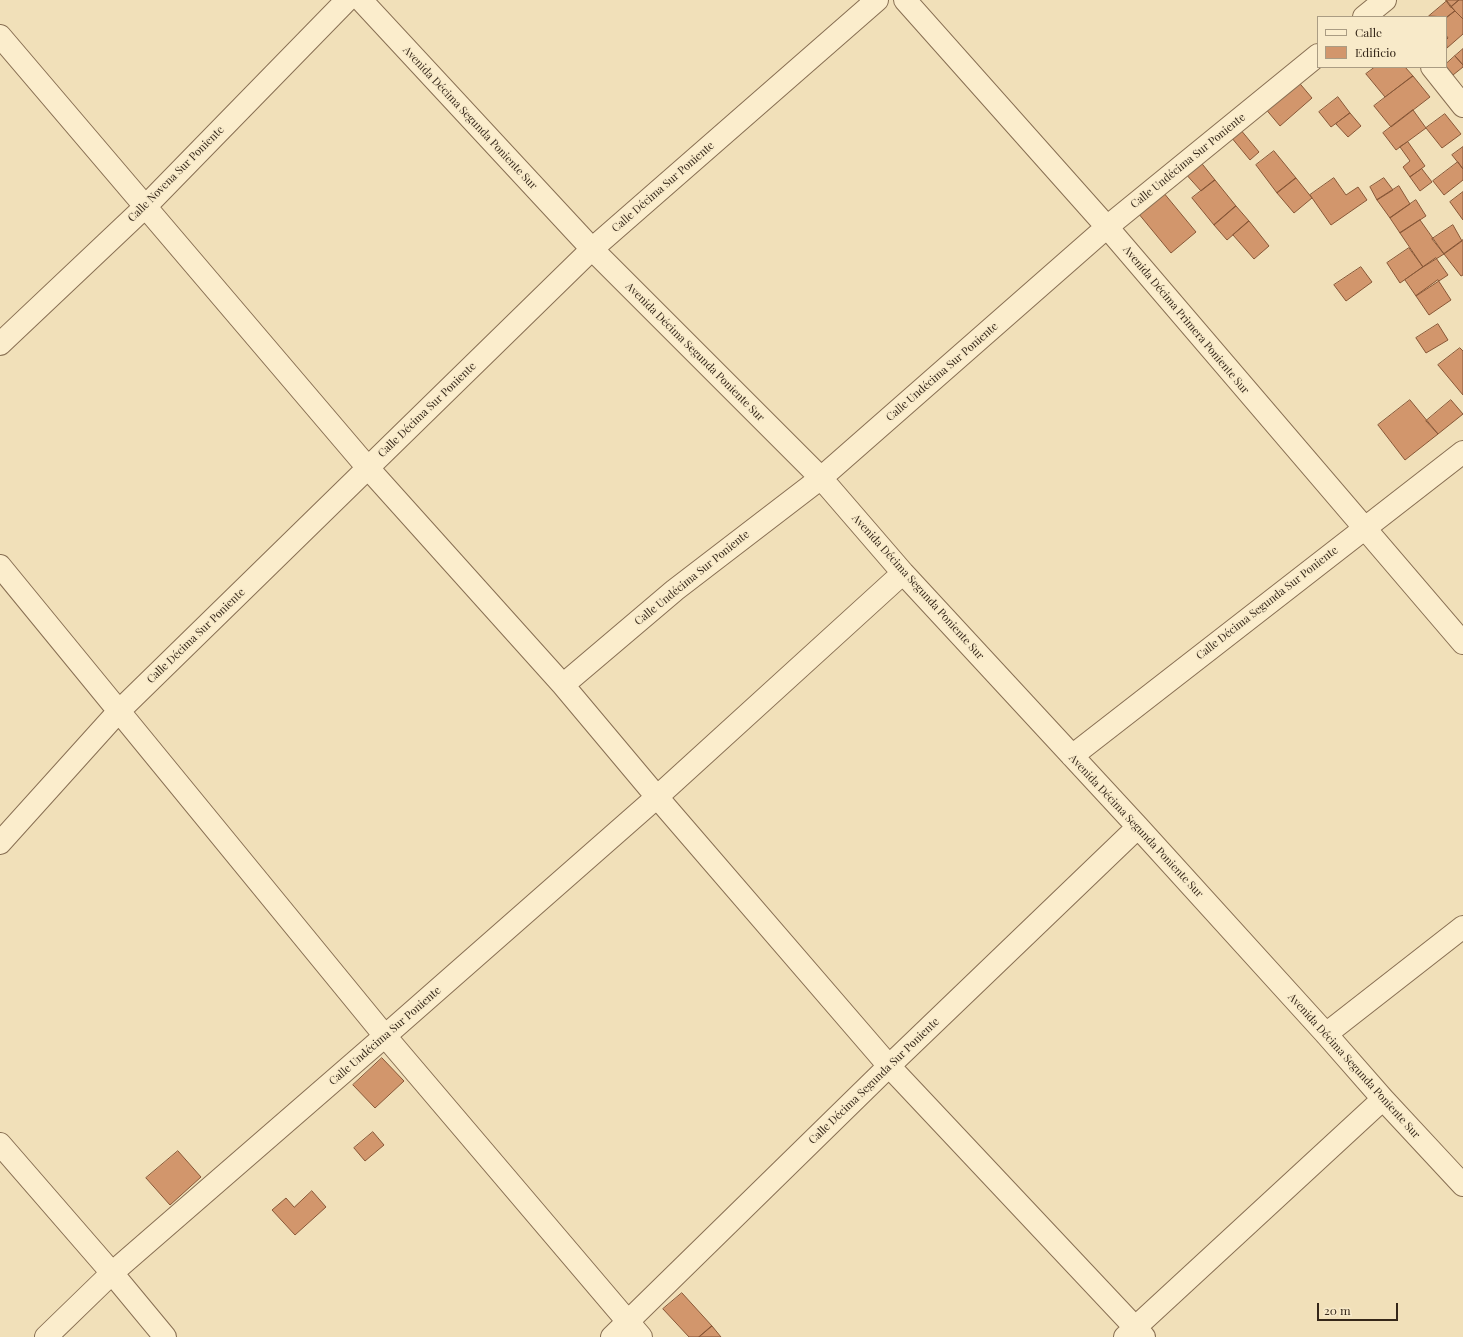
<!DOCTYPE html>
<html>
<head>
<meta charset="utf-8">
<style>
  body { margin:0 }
  #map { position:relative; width:1463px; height:1337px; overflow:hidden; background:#f1e0b9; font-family:"Playfair Display",serif }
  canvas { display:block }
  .legend { position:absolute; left:1317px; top:16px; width:130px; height:52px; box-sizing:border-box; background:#f8eac9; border:1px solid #aa9c83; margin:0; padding:5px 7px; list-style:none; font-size:12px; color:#352719 }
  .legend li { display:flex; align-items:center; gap:8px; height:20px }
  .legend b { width:20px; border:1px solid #aa9c83 }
  .scale { position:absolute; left:1317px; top:1303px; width:81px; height:18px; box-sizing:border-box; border:2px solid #352719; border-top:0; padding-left:5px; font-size:12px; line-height:14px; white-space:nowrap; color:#352719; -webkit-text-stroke:3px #f8eac9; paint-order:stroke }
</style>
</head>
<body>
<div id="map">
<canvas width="1463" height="1337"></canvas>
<ul class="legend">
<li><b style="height:5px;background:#fbedcc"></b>Calle</li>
<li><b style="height:11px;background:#d2966c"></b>Edificio</li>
</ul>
<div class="scale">20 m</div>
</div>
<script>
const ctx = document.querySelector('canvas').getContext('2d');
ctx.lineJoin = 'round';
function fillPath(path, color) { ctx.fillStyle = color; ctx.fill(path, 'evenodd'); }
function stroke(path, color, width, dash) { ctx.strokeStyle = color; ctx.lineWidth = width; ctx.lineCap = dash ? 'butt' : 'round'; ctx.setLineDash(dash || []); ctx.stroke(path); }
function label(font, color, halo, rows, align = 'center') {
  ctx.font = font + ' "Playfair Display",serif'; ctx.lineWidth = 3; ctx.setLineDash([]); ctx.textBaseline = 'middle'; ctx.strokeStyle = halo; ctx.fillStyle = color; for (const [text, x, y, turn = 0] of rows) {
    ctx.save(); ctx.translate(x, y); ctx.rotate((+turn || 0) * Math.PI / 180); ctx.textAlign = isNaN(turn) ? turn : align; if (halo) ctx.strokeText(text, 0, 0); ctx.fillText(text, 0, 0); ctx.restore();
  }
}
const building = new Path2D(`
  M1446,0h13l-8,7z
  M1459,0h4v19l-12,-12z
  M1447,1l8,10 -9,7v-1l-17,-1z
  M1455,11l8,8v15l-16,14 -1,-8 2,-2 -2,-3v-17z
  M1463,49v16l-8,-9z
  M1455,56l8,9v2l-10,8 -7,-8v-3z
  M1375,67h30l8,9 -28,21 -19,-23z
  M1413,76l17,21 -39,30 -17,-21z
  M1296,79l16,19 -32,28 -16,-19z
  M1338,97l12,16 -19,14 -12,-15z
  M1413,110l13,18 -30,22 -13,-17z
  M1350,113l11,13 -13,11 -12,-13z
  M1445,114l16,20 -19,14 -16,-20z
  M1240,129l19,23 -9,8 -19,-23z
  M1408,142l17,24 -15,11 -7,-10 7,-6 -10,-14z
  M1463,147v22l-11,-14z
  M1274,151l22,27 -19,15 -21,-28z
  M1199,160l16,20 -14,11 -17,-19z
  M1458,162l5,7v11l-19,15 -11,-14z
  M1422,169l10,13 -12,9 -10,-14z
  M1296,178l16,20 -18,15 -17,-20z
  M1334,178l12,17 12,-8 9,13 -36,25 -21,-30z
  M1384,178l9,12 -16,10 -7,-13z
  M1215,180l21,26 -22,19 -22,-27z
  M1399,186l11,18 -20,14 -13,-18z
  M1163,192l33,40 -25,21 -33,-40z
  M1463,192v28l-13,-18z
  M1416,200l10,16 -26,17 -10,-15z
  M1236,206l13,15 -22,19 -13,-15z
  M1420,220l24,34 -21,13 -23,-34z
  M1249,221l20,25 -15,13 -21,-24z
  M1453,225l9,16 -18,13 -12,-15z
  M1463,240v35l-2,1 -17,-22z
  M1409,248l14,19 -23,16 -13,-20z
  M1436,258l12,17 -32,21 -11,-16z
  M1361,267l11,15 -26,19 -12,-16z
  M1438,280l13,20 -22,15 -13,-19z
  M1438,324l10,16 -22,13 -10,-15z
  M1460,348l3,3v44l-25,-30z
  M1410,400l28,34 -33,26 -27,-35z
  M1451,400l12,14 -25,20 -12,-13z
  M382,1058l22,23 -29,27 -22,-23z
  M373,1132l11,13 -19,16 -11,-13z
  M178,1151l23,26 -31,28 -24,-27z
  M312,1191l14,16 -31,28 -23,-25 14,-12 8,9z
  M682,1293l30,33 -13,11h-10l-26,-28z
  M712,1326l9,11h-22z`);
fillPath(building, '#d2966c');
stroke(building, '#885737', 1);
const minor = new Path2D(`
  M361,0l231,249 229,229 82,95 235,254 188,207 57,65 80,86
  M905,0l202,227 356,416
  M1364,17l21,-17
  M0,36l368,432 195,217 94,112 232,269 255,271
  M1432,67l31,39
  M0,344l146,-138 201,-206
  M0,566l385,470 256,301
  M563,685l112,-95 146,-112 286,-251 211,-172
  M1072,756l391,-304
  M0,843l118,-131 474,-463 285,-249
  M1326,1034l137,-107
  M0,1144l112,129 53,64
  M46,1337l66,-64 273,-237 272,-239 246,-224
  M612,1337l277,-271 249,-239
  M1125,1337l258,-238`);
stroke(minor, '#886f53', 24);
stroke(minor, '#fbedcc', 22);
label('11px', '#352719', '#f8eac9', [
  ["Avenida Décima Segunda Poniente Sur",470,118,47],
  ["Calle Undécima Sur Poniente",1188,161,-39],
  ["Calle Novena Sur Poniente",176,174,-45],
  ["Calle Décima Sur Poniente",663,187,-41],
  ["Avenida Décima Primera Poniente Sur",1186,320,50],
  ["Avenida Décima Segunda Poniente Sur",695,352,45],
  ["Calle Undécima Sur Poniente",942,372,-41],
  ["Calle Décima Sur Poniente",427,410,-44],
  ["Calle Undécima Sur Poniente",692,578,-39],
  ["Avenida Décima Segunda Poniente Sur",918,587,48],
  ["Calle Décima Segunda Sur Poniente",1267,603,-38],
  ["Calle Décima Sur Poniente",196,636,-44],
  ["Avenida Décima Segunda Poniente Sur",1136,826,47],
  ["Calle Undécima Sur Poniente",385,1036,-41],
  ["Avenida Décima Segunda Poniente Sur",1354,1066,48],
  ["Calle Décima Segunda Sur Poniente",874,1081,-44]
]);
</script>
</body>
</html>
